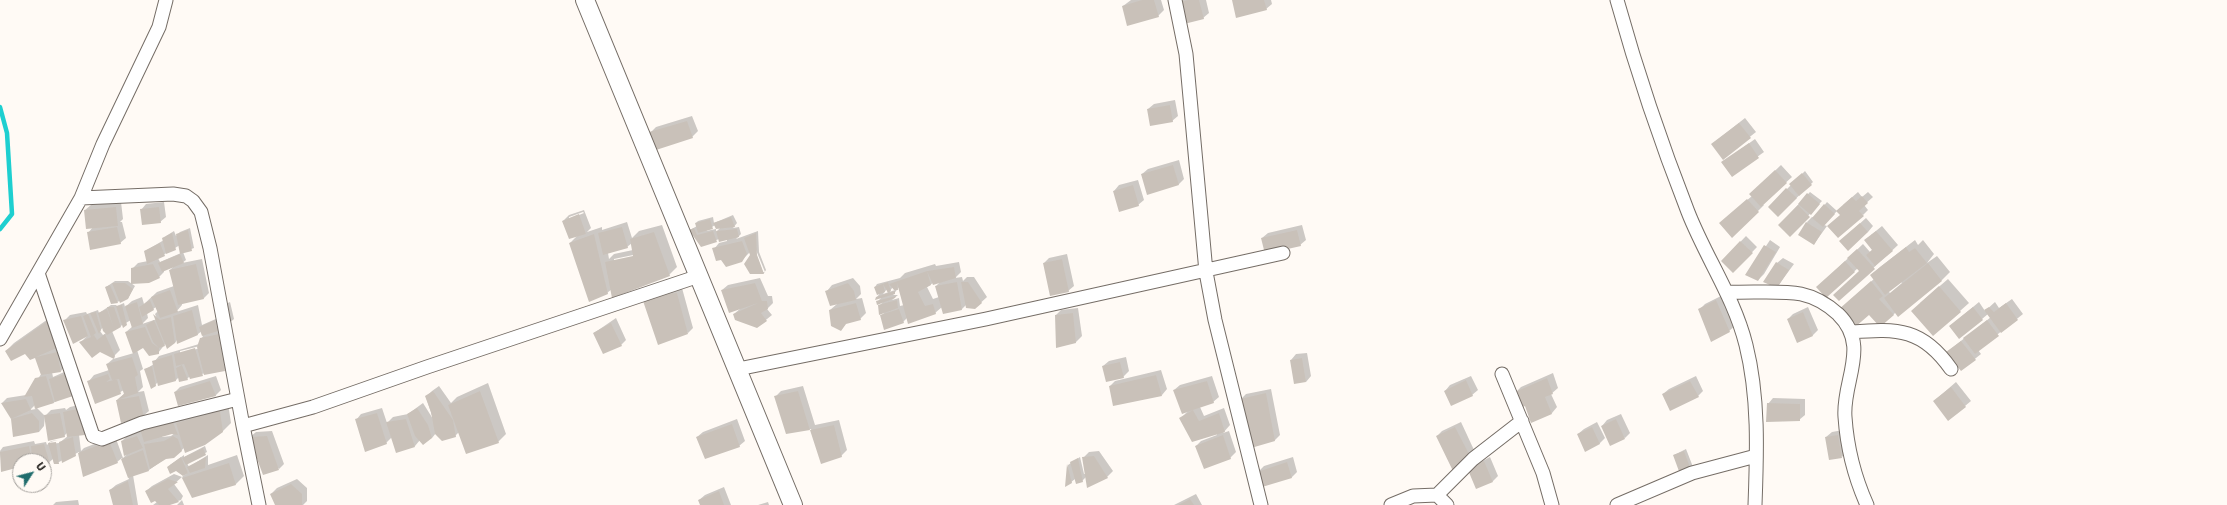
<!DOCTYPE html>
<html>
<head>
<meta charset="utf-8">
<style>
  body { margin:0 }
  #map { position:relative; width:2227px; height:505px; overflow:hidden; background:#fffaf5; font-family:"Exo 2",sans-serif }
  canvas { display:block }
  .north { position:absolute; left:12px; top:453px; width:40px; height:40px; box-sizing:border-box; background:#fffaf5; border:1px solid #a39f9b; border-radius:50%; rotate:54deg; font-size:11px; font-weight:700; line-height:16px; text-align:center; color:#181613 }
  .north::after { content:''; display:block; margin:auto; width:14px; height:18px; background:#216d6d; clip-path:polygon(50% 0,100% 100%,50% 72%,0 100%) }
</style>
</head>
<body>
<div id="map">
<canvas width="2227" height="505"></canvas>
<div class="north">U</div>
</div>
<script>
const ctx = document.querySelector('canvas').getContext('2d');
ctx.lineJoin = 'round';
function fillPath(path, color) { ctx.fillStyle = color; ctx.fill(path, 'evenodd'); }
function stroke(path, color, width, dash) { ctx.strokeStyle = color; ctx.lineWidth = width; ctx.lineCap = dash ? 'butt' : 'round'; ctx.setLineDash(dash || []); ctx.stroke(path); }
fillPath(new Path2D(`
  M1131,0h30l3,10 -6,6 -35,-10z
  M1182,0h24l3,13 -6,5 -23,-15z
  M1233,0h38l1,4 -6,5z
  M1175,100l3,16 -6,5 -24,-12 6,-5z
  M692,116l6,15 -6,6 -42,-4 6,-6z
  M1745,118l11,14 -33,26 -11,-14z
  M1755,139l9,13 -32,23 -9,-13z
  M1179,160l5,19 -5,5 -31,9 -6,-19 6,-5z
  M1781,165l11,12 -30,27 2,1 -32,32 -6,-19 26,-22 4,-7z
  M1805,171l8,11 -35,34 -9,-9z
  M1138,180l6,20 -6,5 -24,-14 5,-6z
  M1810,192l12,9 -32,34 -11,-10z
  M1858,192l4,5 6,-5 5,5 -9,8 4,5 -5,5 -20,-10z
  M121,202l2,17 -3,3h2l4,16 -6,5 -32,-10 5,-6 -8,-17 6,-5z
  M164,202l2,15 -6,5 -19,-12 5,-6z
  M1827,202l10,9 -13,14 3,1 -13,18 -7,-22 5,-5 2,1z
  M584,210l7,18 -4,4 15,-5v3l25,-8 5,16 7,-7 23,-6 15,42 -8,8 -57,14 -5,4 -37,-50 8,-8 -15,-14 6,-6zM583,212l1,1 -15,6v-2zM632,243l1,7 -19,4 -5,5 -1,-6 19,-6zM638,254v2l-24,5v-2z
  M733,215l4,8 -4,5 6,-1 2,7 -5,5 22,-8 1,21 7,18 -2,3h-13l-1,-21 -9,9 -27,-12 5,-6 8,-2v-2h-8l-18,7 -11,-16 7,-4 -1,-3 2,-2 15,-4 1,6zM715,225l6,2 -5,5v-3l-10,2zM756,250l9,22h-2l-8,-21z
  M1866,218l7,8 -5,6 -22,4z
  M1302,225l4,15 -6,5 -38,-7 6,-5z
  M1882,226l16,19 -59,55 21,-29 -2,-3 -32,29 -3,-15 40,-38 7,8 3,-3 -2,-14z
  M190,228l4,20 -11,4 3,8 -4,3 20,-4 7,34 -5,5 -22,5v2l-6,7 22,-7 4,20 16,-7 2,10 -2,2 6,-1 6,35 -6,6 -34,6 -3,3 -8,-2 -3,3 -18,5v-3l-3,3 -9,-16 8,-5v-2l5,-6 40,-12 4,-8 -1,-5 -4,3 -20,9 -1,-3 -2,3h-9l-8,10 -15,-7 -6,4 6,19 -3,2 3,16 -5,5 6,-1 5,20 -6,5 -26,-16 8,-7 -1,-3 -13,7 -22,-16 5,-6 15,-5 -2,-6 6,-5 21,-6 -8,-21 7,-6 -2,-6 -19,11 8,19 -7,7 -32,-15 6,-6 -23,-15 6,-6 16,-3 1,2 11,-4 1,3 12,-8h5l1,1 7,-3 1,4 7,-6 10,-4 2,7 13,-12 17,-6 -4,-16 4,-4 -10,4v2l-5,5 -27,-8 6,-6 10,-2 -3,-10 19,-11 2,-4 8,-5 2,5 4,-4zM180,245l1,8 -21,9 -2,-4zM156,307l2,4 -3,3 2,5 -15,5 6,-6 -1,-5zM103,327l3,6 -3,2 -3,-4zM200,346l1,2 -21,5v-2z
  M1746,236l11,11 -24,25 -11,-11z
  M1770,240l10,7 -16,27 -6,6 -11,-5z
  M1915,240l3,5 5,-5 11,14 -7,9 10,-7 13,16 -8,8 -44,35 -2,-3 -3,3 -24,-2 -21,-11 26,-23 -3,-4 9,-8zM1901,282l1,1 -12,10 -2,-2z
  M1067,254l7,32 -6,5 -24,-28 5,-5z
  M1783,258l11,6 -17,23v-24z
  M959,262l2,10 -6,6 7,-1 1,4 4,-4h7l13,20 -12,11 -9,-3 -4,4 -20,-2 -7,6 -28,5 -4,4 -21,-7 4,-4 -7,-5 4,-4h-6l5,-5h-5l4,-5 -6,-5 2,-3 23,-6 5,-5 30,-9 1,2zM941,281l-5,5 3,11 -6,2 -6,-12 6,-4zM893,287l2,3 -12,4 4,-5 2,3zM899,287l5,18 -4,1 -1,-8 -7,2 6,-5h-5z
  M760,278l8,18h4l1,7 -6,6 5,6 -15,12 -23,-13 7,-6 -19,-18 6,-5z
  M853,278l7,8 1,8 -5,5 6,-1 4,15 -6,6 -13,3 -6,8 -11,-20 7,-6 -10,-13 5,-6z
  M1948,279l21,24 -36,32 -13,-32z
  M115,281h13l7,5 -7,12 -11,4 -11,-15z
  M682,288l11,40 -5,5 -46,-37z
  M1721,296l14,30 -6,5 -30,-21 6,-6z
  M2012,299l11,15 -45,36 3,4 -20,16 -14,-18 44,-35 -3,-3 -6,5 -32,7 29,-24 6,9 10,-9 4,6z
  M230,302l4,17 -7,6 -1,-21z
  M1808,307l10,23 -5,5 -15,7 -10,-23 5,-5z
  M1078,308l4,28 -6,6 -19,4 -1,-31 5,-5z
  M58,312l9,26 -11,11 6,-2 4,18 -5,6 -9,1 1,5 18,-8 7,21 -25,13 -17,4 9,9 6,-6 14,-2 1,2 4,-3 13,-3 7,25 -5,5 -6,1 2,16 3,-3 31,-12 8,22 5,-5 -6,-12 5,-5 51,-20 2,5 5,-6 43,-12 3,20 -8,8 -39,17 -10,9 -8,1 -17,12 -16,5 5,30h-24l-4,-15 6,-5 13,-6 -7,-21 -5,4 -33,13 -5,-23 -20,10 -5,1 -1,-4 -7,6 -5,-6 -21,2v5l-18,5 -2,-20 3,-4 31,-6 1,3 11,-2 1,3 4,-4 7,-1 -8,2v2l9,-1 9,-7v-4l-4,4 -19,-20 -1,10 -5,6 -27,-13 -10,-16 5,-5 19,-3 16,-22 -7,-17 -10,-4 -19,-1 8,-8zM35,405l1,4 -6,1zM176,432l-5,4 -9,1v-1z
  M616,318l10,22 -5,5 -27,-12z
  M1307,353l4,23 -5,6 -15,-22 5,-6z
  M1126,357l3,14 -6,6 -20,-11 6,-5z
  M1161,370l6,19 -5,6 -52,-9 5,-5z
  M1553,373l5,15 -7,6 6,13 -5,6 -20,9 -7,-17 -9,-13 5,-5z
  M216,376l5,14 -6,6 -40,-4 5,-5z
  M1212,376l7,21 -6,5 -13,5 4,9 20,-8 6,17 -7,8 6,-2 7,21 -6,6 -34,-12 5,-5 16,-6 -1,-2 -36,-14 8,-8 -14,-21 6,-5z
  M1471,376l7,14 -6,5 -27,-4 5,-6z
  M1696,376l7,15 -5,5 -35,-2 6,-5z
  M1956,382l15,19 -6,5 -31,-5z
  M488,383l18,51 -8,8 -39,-10 -4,4 -19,-3 -4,5 -12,2 -5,6 -19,5 -4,-14 -6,6 -30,-23 5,-6 21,-6 5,15 6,-6 15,-3 15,-11 10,16 -7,-22 6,-6 7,-5 12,17 6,-6z
  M803,386l12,39 24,-5 8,30 -6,6 -19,7 -11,-34 -24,3 -11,-36 5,-5z
  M1271,389l9,46 -5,5 -23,7 -11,-48 5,-5z
  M1773,398l32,1v16l-6,5 -31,-16z
  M1621,414l9,19 -5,5 -23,-12 5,-6z
  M737,419l8,22 -6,5 -42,-9 6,-5z
  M1461,422l13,28 -5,5 -32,-19 5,-5z
  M1597,422l8,16 -6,6 -21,-10 6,-5z
  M1843,430l4,21 -5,6 -16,-20 6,-5z
  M272,431l12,33 -5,5 -29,-32 6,-5z
  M205,446l2,6 -20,11 2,4 19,-12v10l29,-10 7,21 -8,8 -43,13 -11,-20 6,-5 -5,2 -13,-9 14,-10v2z
  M1686,449l7,18 -2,2 -17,-14z
  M1099,451l14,20 -6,6 -19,9 -2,-9 -4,4 -7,-2 -9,7 2,-21 12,-8 4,17h2l-3,-16 6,-6z
  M1293,457l4,15 -5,5 -29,9 -5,-14 6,-6z
  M1490,457l8,19 -5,5 -17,7 -1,-23z
  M174,474l8,3 -8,7 9,12 -2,4 -15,5h-13l4,-3 -11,-11 6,-5z
  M297,479l10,9v13l-4,4h-27l-5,-11 6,-6z
  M724,487l7,18h-29l-3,-5 6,-5z
  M1196,494l6,11h-28z
  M78,500l1,5h-26l3,-3z
  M182,500l2,5h-7z
  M768,502l1,3h-11z`), '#0003');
stroke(new Path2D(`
  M0,107l7,26 5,81 -12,15`), '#1ecfd0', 4.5);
fillPath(new Path2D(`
  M1142,0h12l5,17 -32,9 -5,-20z
  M1188,0h11l5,19 -20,5 -6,-22z
  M1232,0h32l3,10 -31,8z
  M1170,105l3,17 -23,4 -3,-17z
  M687,121l6,17 -37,12 -7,-18z
  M1739,123l12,15 -28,22 -12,-16z
  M1749,143l10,15 -27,19 -11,-15z
  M1173,165l6,20 -32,10 -6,-21z
  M1775,170l12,13 -26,24 -12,-13z
  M1802,173l10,12 -13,11 -10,-12z
  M1133,185l6,21 -20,6 -6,-21z
  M1786,188l11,10 -19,19 -10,-10z
  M1807,193l13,11 -9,11 -13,-11z
  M1862,196l6,7 -9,8 5,5 -26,22 -11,-12 13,-11 -4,-4 16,-14 4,4z
  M1747,199l12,13 -27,26 -13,-15z
  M1824,204l11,10 -12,13 -11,-9z
  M1798,205l12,12 -20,20 -12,-12z
  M116,207l2,19 -32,3 -2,-19z
  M159,207l2,16 -19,2 -2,-16z
  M579,214l7,20 -17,5 -7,-18z
  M731,217l4,10 -19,2 -3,-6z
  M710,219l3,10 -15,4 -3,-10z
  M1806,222l16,10 -8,13 -16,-10z
  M1860,223l8,9 -20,19 -9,-10z
  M117,227l4,17 -31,6 -3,-18z
  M622,227l6,21 -25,7 -5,-22z
  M694,228l3,7 16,-4 4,11 -16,5 -12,-17z
  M737,229l2,8 -20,5 -3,-11z
  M188,230l4,21 -12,3 -4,-20z
  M1297,230l4,16 -36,8 -4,-16z
  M1876,231l17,20 -18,15 -9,-11 6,-5 -8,-10z
  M654,232l16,44 -58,22 -7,-36 28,-6 -3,-17z
  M172,233l4,17 -10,4 -4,-16z
  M756,233l1,22 7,19h-14l-6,-10 6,-9 -6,-17z
  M594,234l14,60 -19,8 -20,-59z
  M742,241l5,13 -5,8 -16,5 -5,-7 -5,1 -4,-13z
  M1740,241l13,12 -20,20 -12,-12z
  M160,243l5,13 -18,8 -3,-13z
  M1764,245l12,7 -18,29 -13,-6z
  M1906,247l3,5 6,-4 12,15 -42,32 -15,-20z
  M1857,249l18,20 -36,32 -6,-6 26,-24 -12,-13z
  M180,254l4,9 -22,9 -4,-9z
  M1062,259l7,33 -19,4 -7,-33z
  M1845,261l10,11 -29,26 -10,-11z
  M1776,262l13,8 -12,18 -14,-6z
  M1928,263l14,18 -44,36 -14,-19z
  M153,264l7,14 -11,5 -18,1v-16z
  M196,264l8,35 -26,6 -9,-35z
  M954,267l2,11 -23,7 -6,-14z
  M927,271l4,14 -13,7 7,14 8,-2 3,10 -28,10 -11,-41 1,7h-4l-5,-6z
  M1871,281l12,15 -4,3 15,16 -14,12 -11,-12 -15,13 -16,-18z
  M888,282l3,9 -3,2 7,-2v3l-20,6 1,-3 12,-4 -5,-9 2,8 -8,3 -3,-8z
  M957,282l5,28 -19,4 -8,-28z
  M961,282h7l14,21 -7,6 -9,-1z
  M112,283h13l8,6 -5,10 -8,4z
  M755,283l7,18h5l1,8 -7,4 6,8 -10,7 -22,-8 -2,-6 25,-11 -29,10 -8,-23z
  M848,283l6,8 2,9 -26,6 -5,-15z
  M110,285l8,18 -7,1 -6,-17z
  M1939,286l22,26 -28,24 -22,-25z
  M170,290l8,22 -18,6 -9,-21z
  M677,293l11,41 -30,11 -17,-50z
  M896,296l-1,2 -18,7 -1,-4z
  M150,300l4,10 -12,7 -3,-10z
  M897,300l1,8 -19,7 -1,-10z
  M1716,300l14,32 -19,10 -13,-33z
  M137,302l6,22 -11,4 -7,-22z
  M856,303l5,17 -15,4 -5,7 -10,-5 -2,-16z
  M2006,303l12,17 -17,13 -17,-23 5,-3 5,5z
  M122,305l5,20 -4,3 -7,-22z
  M107,307h7l7,20 -14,8 -4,-4 -5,-18 9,-4 6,17z
  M1973,307l10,13 -24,19 -10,-13z
  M899,309l5,14 -20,7 -4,-15z
  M192,310l6,25 -21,9 -4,-28z
  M96,312l5,18 -2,4 -9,-21z
  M1803,312l10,24 -16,7 -10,-24z
  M1073,313l3,30 -20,5 -1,-33z
  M88,314l8,19 -5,4 3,-2 3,5 8,-6 10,22 -1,3 -14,-7 -8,6 -13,-16 12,-5 -8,-21z
  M153,314l7,6 11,-3 4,26 -8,6z
  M81,316l7,20 -15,8 -10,-24z
  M50,319l9,28 -23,10 21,-5 4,20 -20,3 -6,-17 -5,2 -5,-6 -14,7 -6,-10z
  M154,320l11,26 -6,2v6l-10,2 -6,-8 -10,6 -8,-22 20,-5 7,16 7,5 -6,-6 -7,-17z
  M215,320l3,11 -16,5 -3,-9z
  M1987,320l12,16 -24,18 -12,-16z
  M611,323l11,23 -19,8 -10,-21z
  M219,334l6,37 -21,4 -7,-28 3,-9z
  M1961,341l15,19 -15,11 -15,-19z
  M195,348l8,28 -13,3 -6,-15 -8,2 -2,-12z
  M172,355l4,26 -18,5 -6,-25z
  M132,357l6,18 -3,2 3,16 -21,7 7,-6 -5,-15 -7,1 -6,-16z
  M1302,358l4,24 -12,2 -4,-24z
  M1120,362l4,16 -18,4 -4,-16z
  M182,365l6,15 -9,2 -3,-14z
  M152,366l4,20 -5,3 -7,-20z
  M65,374l8,22 -18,6 -6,-23z
  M108,374l2,5 -4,3 11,-3 4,15 -26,10 -8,-23z
  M1156,375l6,21 -49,10 -4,-20z
  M46,376l8,27 -19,6 -3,-13 -8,1 11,-19z
  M1547,378l6,16 -8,3 7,17 -21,9 -6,-17 -4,2 -6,-16z
  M1466,380l7,16 -22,10 -7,-15z
  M210,381l6,15 -38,10 -4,-14z
  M1207,381l7,22 -21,7 6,11 20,-8 6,19 -33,10 -13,-24 14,-8 -11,4 -9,-24z
  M1690,381l9,16 -29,14 -8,-17z
  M1951,387l15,20 -18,14 -15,-20z
  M433,391l20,29 3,17 -14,4 -7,-7 -4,-22 -6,-16z
  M480,391l19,52 -33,11 -18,-49z
  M798,391l12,39 -24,4 -12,-38z
  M1266,393l9,48 -24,7 -11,-49z
  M139,396l5,21 -23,6 -5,-23z
  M26,399l5,11 -20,9 21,-6 7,8v11l-26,5 -2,-18 -10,-16z
  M1767,403l33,1v17l-34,1z
  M417,408l11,17 4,13 -9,7 -8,-9 -8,-22z
  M77,409l8,26 -18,2 -4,-25z
  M220,411l3,21 -18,13 -20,8 -9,-30z
  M60,413l5,24 -17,4 -4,-26z
  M377,413l10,31 -22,8 -10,-33z
  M406,419l9,28 -19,6 -10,-31z
  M1616,419l9,20 -15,7 -9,-20z
  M173,422l5,13 -6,-1 -28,8 -5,-16z
  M732,424l8,23 -35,12 -9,-22z
  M834,425l8,32 -21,7 -11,-34z
  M1455,427l15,29 -17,15 -17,-35z
  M1592,427l8,17 -15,8 -8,-18z
  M1223,435l8,24 -27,10 -9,-23z
  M1838,435l4,23 -13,2 -4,-23z
  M137,436l6,12 -19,8 -3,-15z
  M173,436l5,3 4,12 -8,7 -8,1 -16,10 -6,-25 20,-3z
  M267,436l12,34 -16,5 -14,-38z
  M73,437l3,19 -14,7 -3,-21z
  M109,441l9,22 -35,14 -5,-24z
  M56,442l3,22h-5l-6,-21z
  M44,444l6,20 -4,2 -2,-5 -3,-1 -9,1h-12v6l-19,5 -1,-20 29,-6 3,15 -1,-15z
  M203,448l3,7 -20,10 -4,-7z
  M143,450l6,21 -21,7 -7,-19z
  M1684,451l7,19 -11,4 -7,-19z
  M1094,456l14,22 -21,10 -5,-31z
  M181,457l7,16 -5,3 -7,-5 -6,3 -3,-7z
  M206,457l-1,11 -15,5 -3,-6z
  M1078,458l5,24 -7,2 -6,-22z
  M1484,461l9,21 -17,7 -8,-19z
  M1287,462l5,16 -30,9 -5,-15z
  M229,463l7,22 -44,13 -10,-20z
  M1067,464l5,19 -7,4z
  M168,479l10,3 -10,7 11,13 -9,3h-11l-4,-4 -4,2 -6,-12z
  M128,481l5,24h-20l-4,-15z
  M291,484l11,10v11h-27l-5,-11z
  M719,491l5,14h-24l-2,-5z
  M1190,499l4,6h-16z`), '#c9c1b9');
const street = new Path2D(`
  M1175,0l11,54 20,218 9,48 46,185
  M1617,0c20,72 44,143 71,212 18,46 46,85 58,133 13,52 11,107 9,160
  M81,198l92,-4 13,2 7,5 8,11 9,36 33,178
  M38,273l55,163 9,3 40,-16 96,-24
  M1728,292c21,1 53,-2 73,2 14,3 26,10 37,20 33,32 4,67 7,103 2,30 10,61 22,88
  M1852,332c46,-4 71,-3 99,37
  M0,339l81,-141 22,-54 56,-117 7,-27
  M738,369l248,-50 297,-66
  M1502,374l41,99 9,32
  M1437,495l36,-36 49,-38
  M259,505l-16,-79 70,-19 114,-40 272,-91
  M1391,505l22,-9 24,-1 10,10
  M1617,505l75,-32 64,-17`);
const secondary = new Path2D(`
  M585,0l208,505`);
stroke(street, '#756d66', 15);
stroke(secondary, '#756d66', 20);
stroke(street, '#fff', 13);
stroke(secondary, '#fff', 18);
</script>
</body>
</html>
